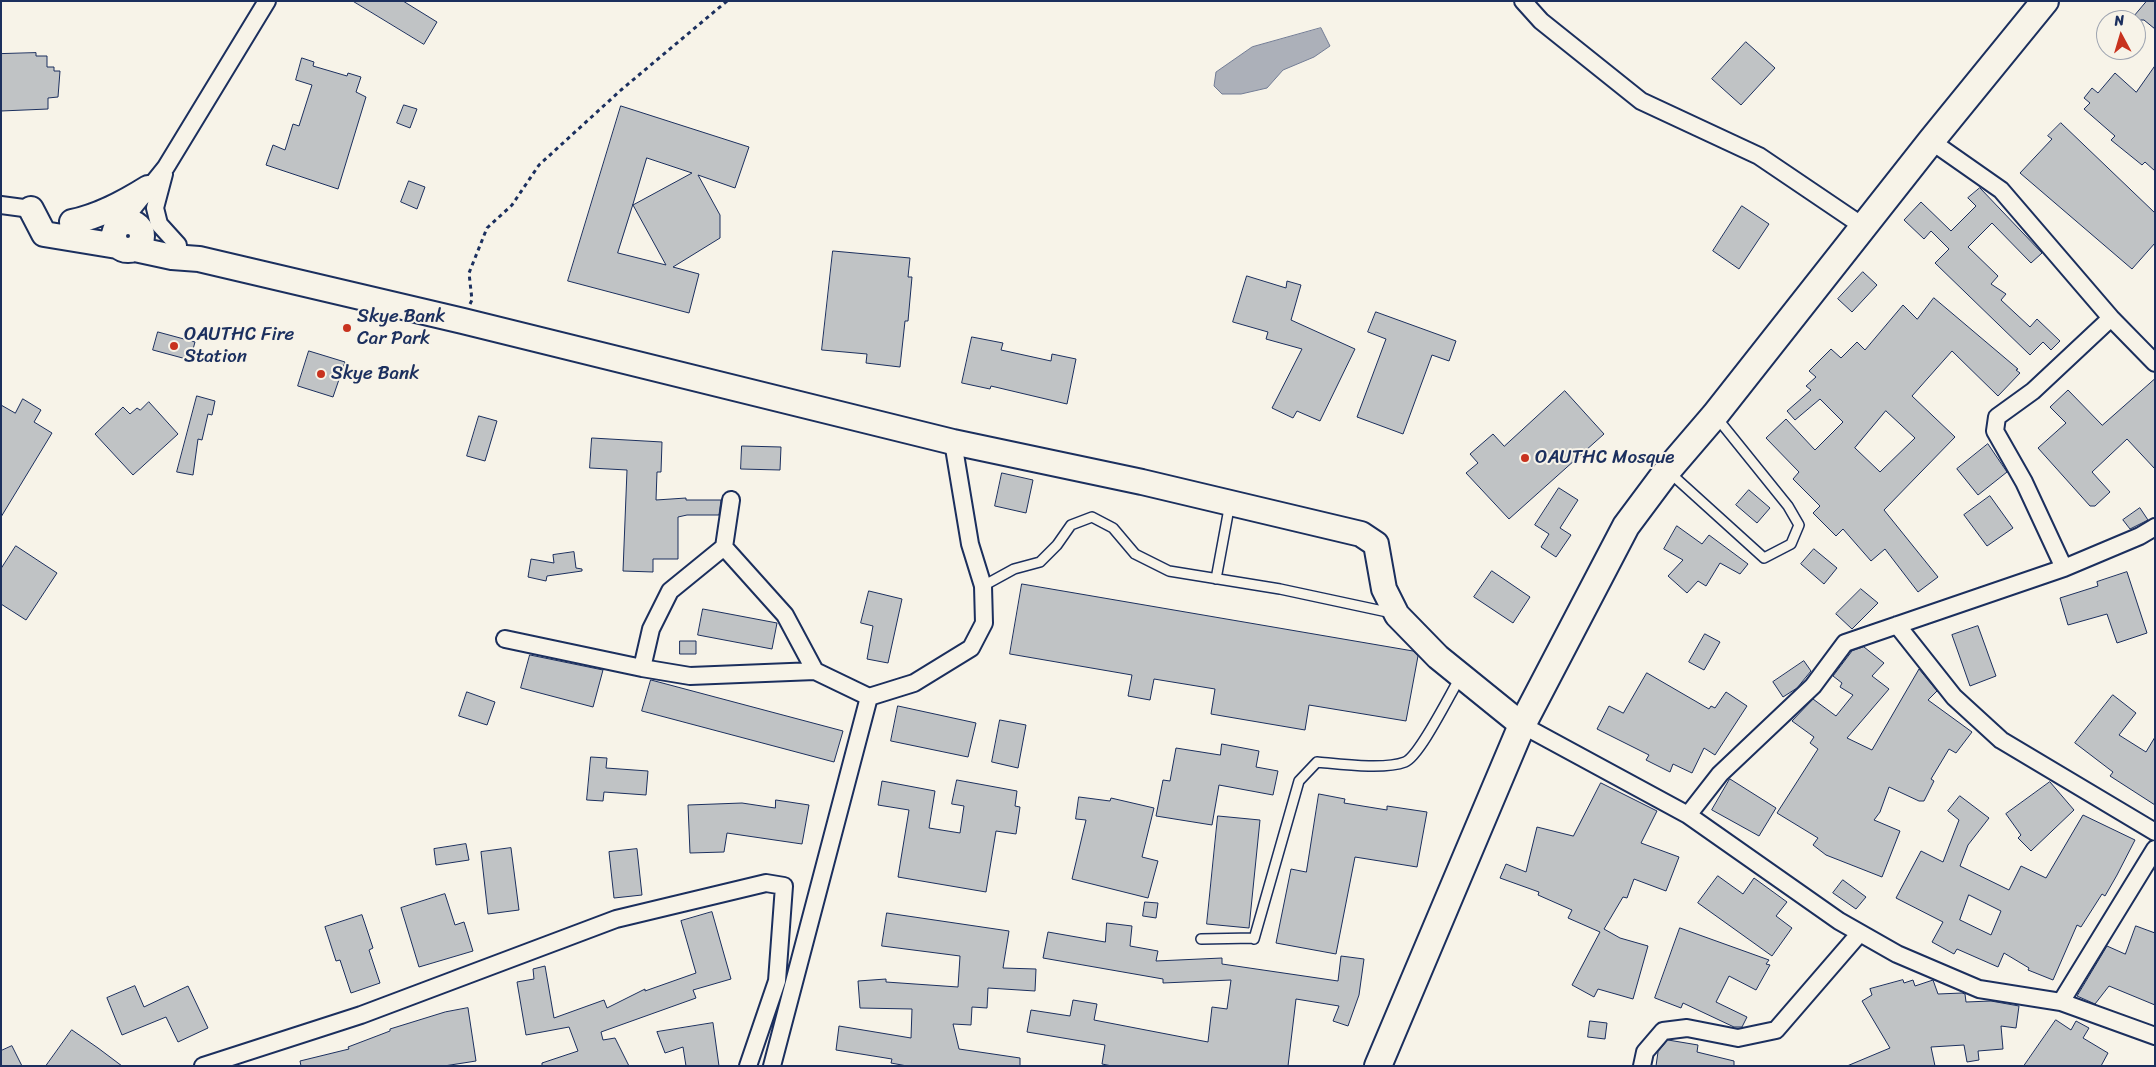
<!DOCTYPE html>
<html>
<head>
<meta charset="utf-8">
<style>
  body { margin:0 }
  #map { position:relative; width:2156px; height:1067px; overflow:hidden; background:#f7f3e8; font-family:Sriracha,sans-serif }
  canvas { display:block }
  .frame { position:absolute; inset:0; border:2px solid #1b2f5e; pointer-events:none }
  .north { position:absolute; left:2096px; top:10px; width:50px; height:50px; box-sizing:border-box; background:#f7f3e8; border:1px solid #9fa5b1; border-radius:50%; rotate:354deg; font-size:14px; font-weight:700; line-height:20px; text-align:center; color:#1b2f5e }
  .north::after { content:''; display:block; margin:auto; width:18px; height:22px; background:#c8321e; clip-path:polygon(50% 0,100% 100%,50% 72%,0 100%) }
</style>
</head>
<body>
<div id="map">
<canvas width="2156" height="1067"></canvas>
<div class="frame"></div>
<div class="north">N</div>
</div>
<script>
const ctx = document.querySelector('canvas').getContext('2d');
ctx.lineJoin = 'round';
function fillPath(path, color) { ctx.fillStyle = color; ctx.fill(path, 'evenodd'); }
function stroke(path, color, width, dash) { ctx.strokeStyle = color; ctx.lineWidth = width; ctx.lineCap = dash ? 'butt' : 'round'; ctx.setLineDash(dash || []); ctx.stroke(path); }
function label(font, color, halo, rows, align = 'center') {
  ctx.font = font + ' Sriracha,sans-serif'; ctx.lineWidth = 4; ctx.setLineDash([]); ctx.textBaseline = 'middle'; ctx.strokeStyle = halo; ctx.fillStyle = color; for (const [text, x, y, turn = 0] of rows) {
    ctx.save(); ctx.translate(x, y); ctx.rotate((+turn || 0) * Math.PI / 180); ctx.textAlign = isNaN(turn) ? turn : align; if (halo) ctx.strokeText(text, 0, 0); ctx.fillText(text, 0, 0); ctx.restore();
  }
}
const water = new Path2D(`
  M1321,28l9,18 -16,11 -31,13 -16,18 -26,6h-19l-8,-8 2,-14 36,-25z`);
fillPath(water, '#acb0b9');
stroke(water, '#727c95', 1);
const building = new Path2D(`
  M353,1h50l34,21 -13,22z
  M2147,1h8v28l-11,-9h-13z
  M1746,42l29,26 -34,37 -29,-26z
  M36,53v3h11v11h7v4h6l-2,26 -10,1v11l-47,2v-57z
  M302,58l12,4 -1,4 34,10 1,-3 13,4 -5,15 10,5 -28,92 -72,-24 7,-20 12,5 8,-26 6,2 13,-41 -16,-5z
  M2155,66v105l-10,-9 -3,3 -31,-25 4,-4 -31,-27 6,-6 -6,-5 8,-10 6,5 17,-20 21,19z
  M404,105l13,4 -7,19 -13,-5z
  M621,106l128,41 -14,41 -37,-13 22,40v23l-47,29 26,7 -10,39 -121,-32zM647,158l45,15 -59,32zM633,205l33,60 -48,-12z
  M2061,123l94,90v30l-23,26 -112,-96 32,-34 -4,-3z
  M409,181l16,6 -8,22 -16,-7z
  M1980,188l62,65 -11,10 -39,-40 -24,24 30,29 -7,8 15,10 -5,6 29,27 7,-8 23,22 -9,9 -8,-8 -13,13 -95,-92 14,-14 -18,-18 -7,8 -20,-19 17,-18 30,29 25,-25 -8,-8z
  M1742,206l27,18 -30,45 -26,-18z
  M833,251l77,7 -2,19h4l-4,44h-3l-5,46 -34,-4 1,-9 -45,-4z
  M1863,272l14,13 -25,27 -14,-13z
  M1247,276l39,12 1,-7 14,4 -10,35 64,29 -35,72 -23,-10 -4,7 -21,-10 30,-59 -36,-10 2,-7 -35,-10z
  M1934,298l84,71 -2,1 4,3 -22,23 -46,-45 -40,45 43,41 -71,73 54,67 -20,15 -33,-43 -14,12 -28,-32 -7,7 -23,-23 7,-7 -27,-27 6,-7 -33,-34 20,-19 29,31 28,-28 -23,-23 -25,21 -8,-9 24,-21 -5,-4 10,-9 -7,-6 22,-22 10,9 16,-16 8,8 38,-45 14,14zM1886,411l29,27 -35,34 -25,-24z
  M1376,312l80,29 -7,20 -17,-6 -29,79 -46,-17 29,-78 -18,-7z
  M158,332l37,10 -5,18 -37,-10z
  M972,337l31,6 -2,7 50,11 1,-7 24,5 -9,45 -76,-18 -1,3 -28,-6z
  M309,351l36,11 -12,35 -35,-11z
  M2155,379v90l-28,-30 -35,33 18,20 -15,14h-5l-52,-58 28,-25 -16,-16 18,-17 34,35z
  M1565,391l39,43 -95,85 -43,-46 12,-10 -8,-9 23,-20 11,12z
  M197,396l18,5 -3,14 -4,-1 -6,26 -4,-1 -5,36 -16,-3z
  M23,399l18,11 -7,12 18,11 -51,84v-112l14,8z
  M149,402l29,32 -45,41 -38,-41 28,-27 7,7 7,-6 3,2z
  M479,416l18,5 -12,40 -18,-5z
  M592,438l70,4 -1,30h-4l-1,28 30,-2v2h35l-2,15h-32l-9,2v42h-25v13l-30,-1 4,-101 -37,-2z
  M1988,444l19,28 -29,23 -21,-26z
  M742,446l39,1 -1,23 -39,-1z
  M1002,473l31,7 -7,33 -31,-7z
  M1559,488l19,12 -18,28 11,7 -15,22 -15,-10 8,-13 -14,-9z
  M1749,490l21,18 -13,15 -21,-18z
  M1990,496l23,32 -26,18 -23,-31z
  M2140,508l8,12 -18,9 -7,-9z
  M1677,526l25,18 7,-9 39,29 -8,10 -20,-11 -14,23 -8,-5 -11,12 -19,-17 15,-16 -19,-11z
  M16,546l41,27 -31,47 -25,-16v-35z
  M1814,549l23,19 -13,16 -23,-20z
  M574,552l2,16 6,1v2l-35,5 -1,5 -18,-4 3,-18 23,4 -1,-8z
  M1492,571l38,26 -17,26 -39,-26z
  M2127,572l20,61 -30,10 -10,-29 -39,11 -8,-27 38,-12 -1,-4z
  M1022,584l391,67 5,5 -12,65 -97,-16 -4,25 -94,-16 4,-25 -61,-10 -4,21 -22,-4 4,-21 -122,-21z
  M1861,589l17,14 -26,26 -16,-15z
  M869,591l33,8 -14,64 -21,-4 6,-33 -12,-3z
  M703,609l74,14 -5,26 -74,-14z
  M1978,626l18,50 -26,10 -18,-51z
  M1705,634l15,8 -16,28 -15,-8z
  M680,641h16v13h-16z
  M1864,647l20,16 -12,13 17,13 -42,49 25,12 47,-81 18,22 -9,9 44,32 -16,21 -7,-4 -18,30 3,2 -10,20h-5l-30,-14 -9,25 -6,8 26,11 -18,46 -56,-22 -13,-10 5,-7 -41,-25 41,-64 -8,-6 4,-6 -22,-16 21,-22 23,17 17,-21 -13,-8 2,-4 -9,-7 19,-25z
  M530,655l73,15 -10,37 -72,-19z
  M1804,661l7,10 -14,17 -14,9 -10,-15z
  M1647,673l62,36 2,-3 4,2 11,-16 21,14 -32,49 -11,-7 -12,25 -19,-9 -3,8 -24,-12 3,-5 -52,-26 12,-23 14,7z
  M651,680l192,51 -9,31 -192,-51z
  M467,692l28,10 -8,23 -28,-9z
  M2113,695l23,18 -17,22 27,17 9,-15v68l-45,-29 3,-4 -38,-29z
  M898,706l78,17 -8,34 -77,-16z
  M1000,720l26,5 -8,43 -26,-6z
  M1222,744l37,7 -3,16 22,4 -5,24 -54,-10 -7,40 -56,-9 7,-36 7,1 6,-33 44,7z
  M591,757l16,1 -1,10 42,3 -2,24 -42,-3 -1,9 -16,-1z
  M1730,779l46,29 -17,28 -47,-26z
  M957,780l60,11 -2,15 5,1 -4,27 -20,-3 -10,61 -88,-15 11,-67 -31,-5 4,-24 53,10 -6,37 31,5 4,-27 -12,-2z
  M2050,782l24,28 -43,41 -13,-13 3,-3 -15,-21z
  M1601,783l56,28 -16,32 38,14 -13,34 -32,-12 -7,19 -4,-1 -19,32 16,9 28,8 -15,53 -35,-10 -4,8 -22,-12 28,-53 -32,-14 4,-8 -34,-15 1,-3 -39,-14 6,-14 20,8 11,-45 36,9z
  M1319,794l26,5 -1,4 43,7v-4l40,6 -10,55 -62,-10 -19,97 -60,-11 15,-74 15,3z
  M1960,796l29,22 -21,27 -8,21 49,24 12,-24 25,12 37,-63 52,25 -18,35 -12,21 -3,-2 -21,33 -4,-2 -24,55 -25,-10 1,-2 -25,-15 -6,14 -41,-18 -3,5 -22,-12 11,-20 -47,-24 25,-47 22,11 16,-42 -11,-9zM1969,895l32,16 -10,24 -31,-15z
  M1079,797l31,4 1,-3 43,10 -12,49 16,4 -10,37 -76,-19 14,-59 -10,-1z
  M776,800l33,5 -7,39 -75,-11 -3,19 -34,1 -2,-48 54,-2 33,5z
  M1218,816l42,4 -11,108 -42,-4z
  M466,844l3,16 -33,5 -2,-16z
  M511,848l8,62 -31,4 -7,-62z
  M637,849l5,46 -28,3 -5,-46z
  M1718,876l25,18 11,-16 33,24 -11,14 16,12 -20,28 -74,-53z
  M1843,880l23,17 -10,12 -23,-16z
  M445,894l10,31 9,-3 9,29 -54,16 -18,-59z
  M1145,902l13,1 -2,15 -13,-2z
  M712,912l19,67 -38,11 3,8 -95,34 2,8 12,-2 14,28h-87v-3l36,-12 -9,-24 -43,8 -9,-53 17,-3 -1,-10 12,-3 9,52 50,-18 3,8 38,-19v2l51,-18 -15,-52z
  M887,913l122,18 -6,37 33,1 -1,22 -47,-3 -1,20 -15,-1 -1,18 -18,-1 6,25 61,9v8h-113l-16,-3 1,-4 -56,-9 3,-24 72,12 1,-29 -52,-1 -2,-27 28,-2v3l72,5 2,-31 -78,-10z
  M362,915l11,33 -4,2 11,33 -29,10 -11,-33 -4,1 -11,-34z
  M1107,923l25,3 -2,20 28,5 -2,10 66,-3v6l116,17 3,-25 23,3 -5,36 -11,31 -15,-5 6,-15 -43,-7 -8,67h-176l-10,-2 3,-19 -78,-13 4,-22 39,6 3,-16 24,4 -3,16 114,22 4,-35 15,2 4,-29 -68,3v-4l-120,-21 5,-26 57,10z
  M2136,926l19,7v72l-46,-19 -14,18 -18,-8 30,-50 18,8z
  M1680,928l89,32 -3,4 4,1 -14,25 -27,-14 -13,26 31,15 -5,10h-8l-51,-24 -2,5 -26,-10z
  M1903,980l1,3 9,-3 2,6 18,-6 5,14 24,-1 3,1 1,8 25,-1 28,5 -3,22 -15,-2 2,23 -25,2 1,9 -12,2 -3,-17 -33,2 4,19h-88l43,-18 -28,-47 10,-6 -2,-6z
  M135,986l9,21 44,-21 20,42 -30,14 -12,-25 -44,18 -15,-37z
  M468,1008l8,53 -32,5h-143l-1,-5 49,-12 -1,-2 42,-16v-2l55,-17z
  M2056,1020l15,10 5,-9 13,7 -6,10 25,15 -7,13h-77z
  M1590,1021l17,2 -2,16 -17,-2z
  M713,1023l6,43h-33l-3,-19 -18,6 -8,-21z
  M72,1030l26,18 24,18h-76z
  M1668,1040l30,5 -1,7 37,9v5h-78l2,-14z
  M12,1046l10,20h-21v-15z`);
fillPath(building, '#c0c3c5');
stroke(building, '#1b2f5e', 1);
const lane = new Path2D(`
  M1669,472l95,86 27,-14 8,-19 -11,-19 -71,-88
  M1216,579l14,-76
  M983,586l31,-17 26,-7 17,-17 14,-20 21,-8 21,11 22,26 34,17 111,18 112,24
  M1201,939l53,-1
  M1254,939l45,-158 18,-19c23,2 67,8 88,0 15,-6 46,-70 56,-86`);
const street = new Path2D(`
  M1523,1l18,20 100,80 118,55 105,71
  M1931,141l70,49 110,128 44,45
  M164,174l-9,34 4,16 19,21
  M1,205l30,4
  M121,223l45,-56 101,-166
  M724,547l61,68 30,56
  M2064,568l-40,-86 -29,-51 2,-14 36,-26 78,-73
  M1897,625l57,72 47,43 154,92
  M505,639l137,29 48,8 125,-5 54,26 45,-14 57,-35 13,-25 -1,-37 -13,-42 -17,-102
  M642,668l9,-39 19,-38 54,-44 7,-47
  M1522,725l166,90 151,106 58,33 82,35 82,13 94,34
  M1688,815l32,-41 93,-88 32,-43 219,-75 76,-32 15,-9
  M2061,1002l94,-153
  M203,1066l158,-51 255,-96 150,-36 18,3 -7,95 -29,85
  M772,1066l97,-369
  M1642,1066l3,-14 18,-21 24,-3 51,10 38,-8 83,-96`);
const secondary = new Path2D(`
  M31,209l13,25 73,12
  M114 236a14 14 0 1 1 28 0a14 14 0 1 1-28 0Z
  M72,222c28,-6 52,-19 76,-34
  M135,249l37,8 27,2 264,62 490,121 189,40 219,52 15,10 8,45 13,26 41,42 84,68`);
const primary = new Path2D(`
  M1378,1066l144,-341 104,-199 41,-55 48,-56 216,-274 114,-140`);
stroke(lane, '#1b2f5e', 12);
stroke(street, '#1b2f5e', 20);
stroke(secondary, '#1b2f5e', 28);
stroke(primary, '#1b2f5e', 30);
stroke(new Path2D(`
  M470,304l2,-4 -3,-27 18,-45 25,-23 27,-40 82,-75 106,-89`), '#1b2f5e', 3, [4, 4]);
stroke(lane, '#f7f3e8', 9);
stroke(street, '#f7f3e8', 16);
stroke(secondary, '#f7f3e8', 24);
stroke(primary, '#f7f3e8', 26);
for (const [x, y, r, color] of [
  [347,328,5,"#c8321e"],
  [174,346,5,"#c8321e"],
  [321,374,5,"#c8321e"],
  [1525,458,5,"#c8321e"]
]) { const dot = new Path2D(); dot.arc(x, y, r, 0, 2 * Math.PI); ctx.fillStyle = color; ctx.fill(dot); stroke(dot, '#f7f3e8', 2); }
label('19px', '#1b2f5e', '#f7f3e8', [
  ["Skye Bank",357,317],
  ["Car Park",357,339],
  ["OAUTHC Fire",184,335],
  ["Station",184,357],
  ["Skye Bank",331,374],
  ["OAUTHC Mosque",1535,458]
], 'left');
</script>
</body>
</html>
